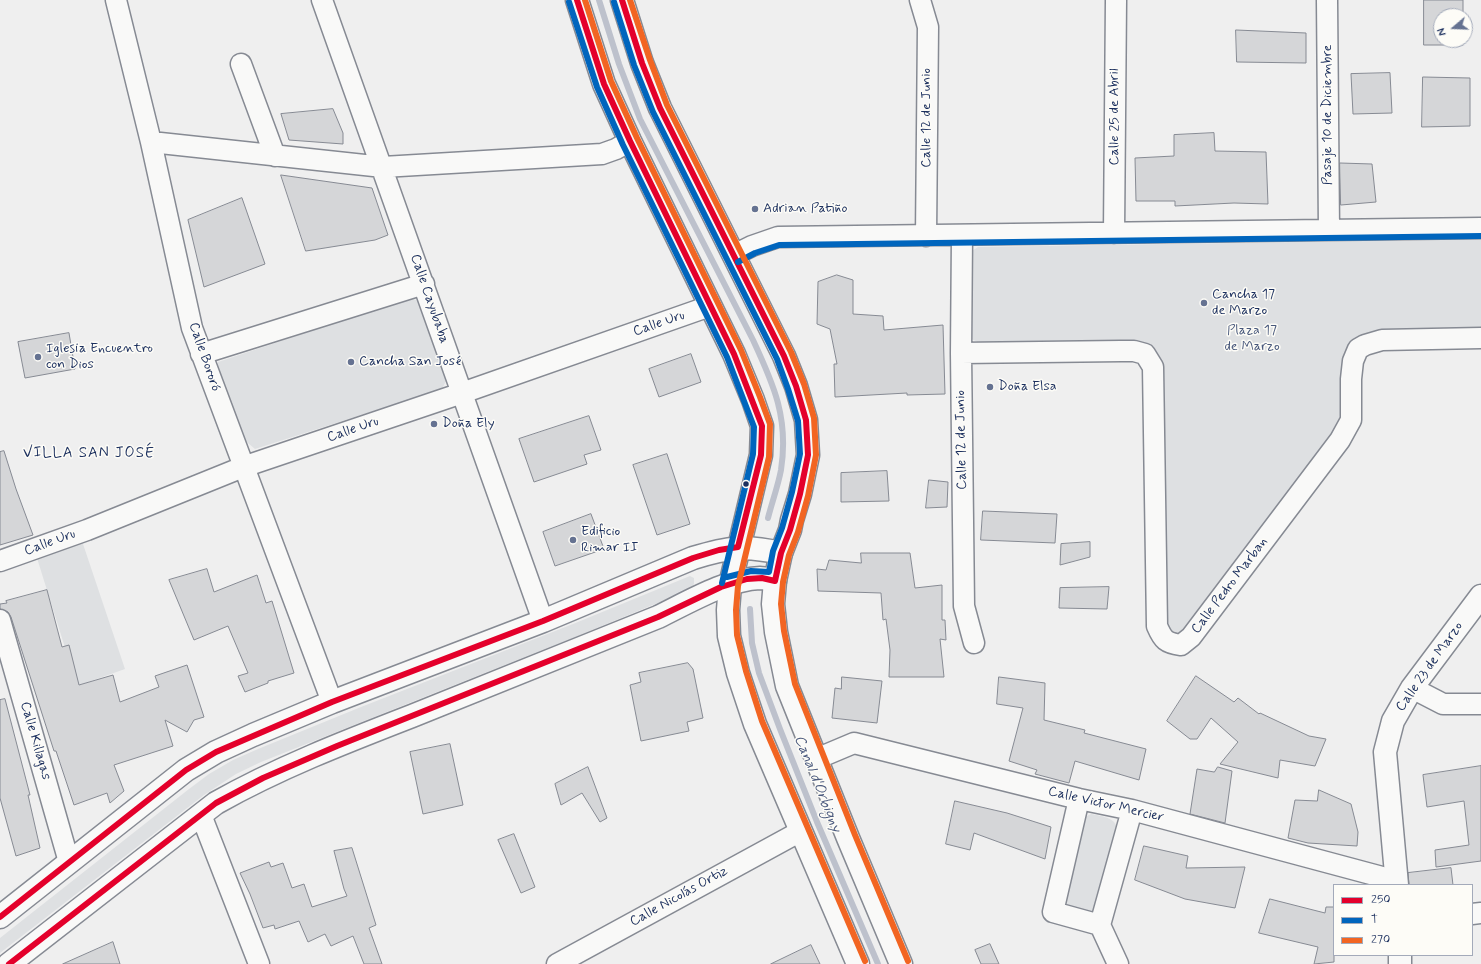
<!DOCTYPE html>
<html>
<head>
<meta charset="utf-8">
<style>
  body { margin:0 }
  #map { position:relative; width:1481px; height:964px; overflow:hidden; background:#efefef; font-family:Mynerve,sans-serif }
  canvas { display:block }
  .legend { position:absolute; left:1333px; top:884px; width:140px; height:72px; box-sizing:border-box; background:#fdfcf7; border:1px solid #a3aaba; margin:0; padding:5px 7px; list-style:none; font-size:12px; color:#1b2f5e }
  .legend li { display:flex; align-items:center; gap:8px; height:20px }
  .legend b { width:20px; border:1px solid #a3aaba }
  .north { position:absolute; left:1433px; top:8px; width:40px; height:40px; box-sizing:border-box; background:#fdfcf7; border:1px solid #a3aaba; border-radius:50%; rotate:251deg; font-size:11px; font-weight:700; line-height:16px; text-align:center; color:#1b2f5e }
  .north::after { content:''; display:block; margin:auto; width:14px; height:18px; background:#657291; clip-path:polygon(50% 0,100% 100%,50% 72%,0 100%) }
</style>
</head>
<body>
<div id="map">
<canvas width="1481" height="964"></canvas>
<ul class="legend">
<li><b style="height:5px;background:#e4002b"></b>250</li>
<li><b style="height:5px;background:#0065bd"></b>T</li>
<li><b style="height:5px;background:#f26522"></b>270</li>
</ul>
<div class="north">N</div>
</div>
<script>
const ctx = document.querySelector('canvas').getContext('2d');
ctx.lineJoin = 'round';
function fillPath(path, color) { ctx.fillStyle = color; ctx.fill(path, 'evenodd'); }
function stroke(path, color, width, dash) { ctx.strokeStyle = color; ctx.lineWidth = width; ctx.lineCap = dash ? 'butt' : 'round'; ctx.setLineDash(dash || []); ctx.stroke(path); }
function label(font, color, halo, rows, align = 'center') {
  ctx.font = font + ' Mynerve,sans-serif'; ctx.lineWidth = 3; ctx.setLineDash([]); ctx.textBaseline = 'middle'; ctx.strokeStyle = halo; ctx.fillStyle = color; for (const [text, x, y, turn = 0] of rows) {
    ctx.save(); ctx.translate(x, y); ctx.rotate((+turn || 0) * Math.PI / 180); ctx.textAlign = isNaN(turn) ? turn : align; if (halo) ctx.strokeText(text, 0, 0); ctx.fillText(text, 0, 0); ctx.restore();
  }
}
fillPath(new Path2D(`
  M1481,239v92l-116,7 -21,81 -158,213c-9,2 -14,1 -20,-7l-5,-258 -28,-26 -155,1 -7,-3 -3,-7 1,-79 9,-6z
  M410,298l9,3 27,80 -4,8 -187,60 -13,-11 -25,-72 1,-4z
  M81,538l44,131 -48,17 -41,-131z
  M690,576l4,2v6l-5,6 -114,47 -314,125 -25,12 -32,21 -204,158v-15l189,-149 20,-15 24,-14 25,-11 103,-42 212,-83z
  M1091,814c9,2 23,3 26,13l-19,80 -4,7 -31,-9 20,-87z`), '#dee0e2');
stroke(new Path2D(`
  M599,0l20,64 21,55 113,221c21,45 36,79 28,130 -3,16 -9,32 -13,48
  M750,609l2,34 7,30 21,56 37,93 61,142`), '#bdc1cc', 6);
const building = new Path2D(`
  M1424,0h39v16h-22v24h22v5h-39z
  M1236,30l70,3v30l-69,-1z
  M1390,73l2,40 -39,1 -2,-40z
  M1423,77l47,1v48l-48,1z
  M333,109l10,24v11l-54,-4 -8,-26z
  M1214,133l1,18 51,1 2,52 -34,-1 -59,3v-5h-39l-1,-43 39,-2v-21z
  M1340,163l32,1 4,38 -35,3z
  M281,175l91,13 16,47 -13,5 -69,11z
  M242,198l23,66 -61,23 -16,-67z
  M837,275l16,5v34l30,2 1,14 59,-5 2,69 -38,1v-2l-72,4 -1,-33h3l-7,-35 -13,-5 1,-42z
  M69,333l6,36 -50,9 -7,-36z
  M691,354l10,28 -42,15 -10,-28z
  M589,416l12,34 -17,5 3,9 -53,18 -15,-43z
  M4,451l12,38 17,46 -33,10v-93z
  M667,454l23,70 -33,11 -24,-70z
  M887,471l2,30 -48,1v-29z
  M929,480l19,2 -1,25 -21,1z
  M983,511l74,3 -2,29 -74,-3z
  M591,514l13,35 -49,17 -12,-34z
  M1090,542v15l-30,8 1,-21z
  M861,553h49l5,35 27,-3v35h3l1,20 -6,-1 4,38h-55l1,-27 -4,-31 -3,1 -2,-27 -63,-2 -1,-22 9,1 3,-10 32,3z
  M207,569l7,23 43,-17 9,28 6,-2 22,72 -26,8v2l-23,9 -7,-16 10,-3 -20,-47 -34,14 -25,-60z
  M1109,587l-2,22 -48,-1 1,-20z
  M47,590l15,57 7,-2 10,40 34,-10 7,27 39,-15 -4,-11 32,-11 17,52 -10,3 -7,12 -22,-12 8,26 -59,19 10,26 -14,12 -3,-10 -33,12 -18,-54h-2l-43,-134 -3,-5 -8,-3v-5l7,-1 -1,-2z
  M688,663l5,6 10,49 -16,4 2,9 -48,10 -11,-56 11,-3 -2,-9z
  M1196,676l38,26 4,-4 21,16 1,-1 49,23 17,3 -11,27 -35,-6 -2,18 -58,-14 18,-22 -27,-24 -14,21h-7l-23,-18z
  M842,677l40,4 -5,42 -45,-5 3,-30 6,1z
  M999,677l46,6 -1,37 41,10 -1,3 62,16 -7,31 -64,-19 -6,22 -34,-9 2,-4 -28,-9 14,-53 -26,-4z
  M5,699l25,96h-2l12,53 -24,8 -16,-58v-98z
  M450,744l13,61 -40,9 -13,-62z
  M1481,766v95l-45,6 -1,-17 34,-5 -5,-44 -37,6 -4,-32z
  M588,767l19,51 -7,4 -18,-29 -21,12 -6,-21z
  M1218,767l14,4 -7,52 -35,-9 7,-45 17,3z
  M1319,790l32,14 7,28 -1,14 -49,-3 -20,-5 7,-38 22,1z
  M955,801l52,12 44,14 -6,32 -71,-26 -4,17 -24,-6z
  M514,834l21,53 -14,6 -23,-53z
  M1144,846l44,10 -2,12 59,-1 -10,41 -50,-9 -50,-19z
  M352,848l24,77 -7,3 13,36h-18l-11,-28 -22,10 -6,-12 -17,8 -9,-21 -24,8 -1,-4 -11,3 -13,-34 -10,-21 29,-11 2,5 12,-4 9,25 12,-4 8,23 35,-11 -3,-7 -10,-38z
  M1451,868l2,17h-44l-1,-12z
  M1270,899l55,14 1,-6h8v55l-20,2 4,-17 -59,-14z
  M113,942l7,22h-57z
  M990,944l9,20h-18l-6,-14z
  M811,945l9,19h-49z`);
fillPath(building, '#d5d6d8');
stroke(building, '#868a93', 1);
const minor = new Path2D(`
  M116,0l35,142 41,186 140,374
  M322,0l221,621
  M920,0l8,27 -2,209
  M1327,0l2,230
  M241,64l34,92
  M151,142l232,25 219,-13 14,-5 14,-8
  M1114,233l2,-233
  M962,236l-1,117 3,253 10,37
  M734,255l18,-9 26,-9 703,-9
  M961,353l160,-2h13l11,3 8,13 4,259c6,14 9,17 24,19l10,-8 149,-197 11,-20v-41l2,-18 5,-12 7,-4 17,-5 99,-2
  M201,354l223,-70
  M0,561l87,-31 156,-63 219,-74 248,-87
  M0,620l69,242
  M1412,688l31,16h38
  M816,759l38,-16 225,56 53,11 265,71
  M1079,799l-26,113 47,13
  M201,815l58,149
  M1472,914l9,-1
  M557,964l244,-133
  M1118,964l-18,-39 32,-115`);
const tertiary = new Path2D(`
  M1397,885l-12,-133 8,-31 19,-33 69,-92
  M0,917l186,-147 30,-18 37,-17 79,-33 211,-81 150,-63c36,-11 52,-13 88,-5
  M1400,955v9
  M9,964l207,-161c62,-35 129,-61 196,-87 82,-33 164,-66 246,-99 29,-14 69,-38 102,-39 5,0 10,2 15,3`);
const secondary = new Path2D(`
  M577,0l27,84 26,57 104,213 19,46 9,26 -1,29 -31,130 -2,25 1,26 9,37 17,51 103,240
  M622,0l20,63 18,45 124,248 12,30 10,34 2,35 -8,39 -8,26 -2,10 -9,23 -6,28 -2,23 3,28 11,54 61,152 53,126`);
stroke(minor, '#868a93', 23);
stroke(tertiary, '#868a93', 25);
stroke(secondary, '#868a93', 25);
stroke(minor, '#f9f9f8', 20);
stroke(tertiary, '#f9f9f8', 22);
stroke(secondary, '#f9f9f8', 22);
stroke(new Path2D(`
  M0,917l186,-147 30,-18 116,-50 211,-81 150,-63 26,-8 19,-3 23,-92 1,-29 -28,-72 -104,-213 -26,-57 -27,-84
  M9,964l207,-161 47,-25 74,-32 321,-129 63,-30 26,-8 15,-1 13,3 6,-28 9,-23 10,-36 8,-39 -2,-35 -10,-34 -12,-30 -124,-248 -18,-45 -20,-63`), '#e4002b', 6);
stroke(new Path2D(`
  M569,2l28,85 26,58 104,212 27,70 -1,27 -31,129
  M614,2l20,63 19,47 124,247 11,30 10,32 2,33 -8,38 -10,36 -9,23 -4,21 -18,-1 -24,6
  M738,262l17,-9 24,-8 702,-9`), '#0065bd', 6);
stroke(new Path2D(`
  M585,0l26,81 26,57 104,212 19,47 10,27 -1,33 -31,129 -2,24 1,25 9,36 16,50 103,240
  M630,0l20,60 17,45 124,247 13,32 10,34 2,37 -8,41 -10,36 -9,23 -6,27 -2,22 3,27 11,53 60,151 53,126`), '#f26522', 6);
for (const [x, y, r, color] of [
  [755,209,4,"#657291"],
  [1204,303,4,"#657291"],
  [38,357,4,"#657291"],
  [351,362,4,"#657291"],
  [990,387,4,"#657291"],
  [434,424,4,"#657291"],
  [746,484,3.5,"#1b2f5e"],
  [573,540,4,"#657291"]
]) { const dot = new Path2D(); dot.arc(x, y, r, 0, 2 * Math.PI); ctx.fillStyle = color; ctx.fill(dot); stroke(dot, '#fdfcf7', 1.5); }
label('14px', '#1b2f5e', '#fdfcf7', [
  ["Pasaje 10 de Diciembre",1328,115,-90],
  ["Calle 25 de Abril",1115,117,-90],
  ["Calle 12 de Junio",927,118,-90],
  ["Calle Cayubaba",429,299,71],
  ["Calle Uru",659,324,-19],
  ["Calle Bororó",204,357,71],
  ["Calle Uru",353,430,-19],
  ["Calle 12 de Junio",962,440,-91],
  ["Calle Uru",50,543,-20],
  ["Calle Pedro Marban",1230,586,-53],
  ["Calle 23 de Marzo",1430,667,-55],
  ["Calle Killagas",35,741,74],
  ["Calle Victor Mercier",1106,805,13],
  ["Calle Nicolás Ortiz",679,897,-29]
]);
label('14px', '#1b2f5e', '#fdfcf7', [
  ["Adrian Patiño",763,209],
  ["Cancha 17",1212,295],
  ["de Marzo",1212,311],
  ["Iglesia Encuentro",46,349],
  ["con Dios",46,365],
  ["Cancha San José",359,362],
  ["Doña Elsa",998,387],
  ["Doña Ely",442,424],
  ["Edificio",581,532],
  ["Rimar II",581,548]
], 'left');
label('14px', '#48587c', '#fdfcf7', [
  ["Plaza 17",1252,331],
  ["de Marzo",1252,347]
]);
ctx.letterSpacing = '1px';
label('15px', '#1b2f5e', '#fdfcf7', [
  ["VILLA SAN JOSÉ",89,454]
]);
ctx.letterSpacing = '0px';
label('italic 15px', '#4c5b7f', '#fdfcf7', [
  ["Canal d'Orbigny",817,784,68]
]);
</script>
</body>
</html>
